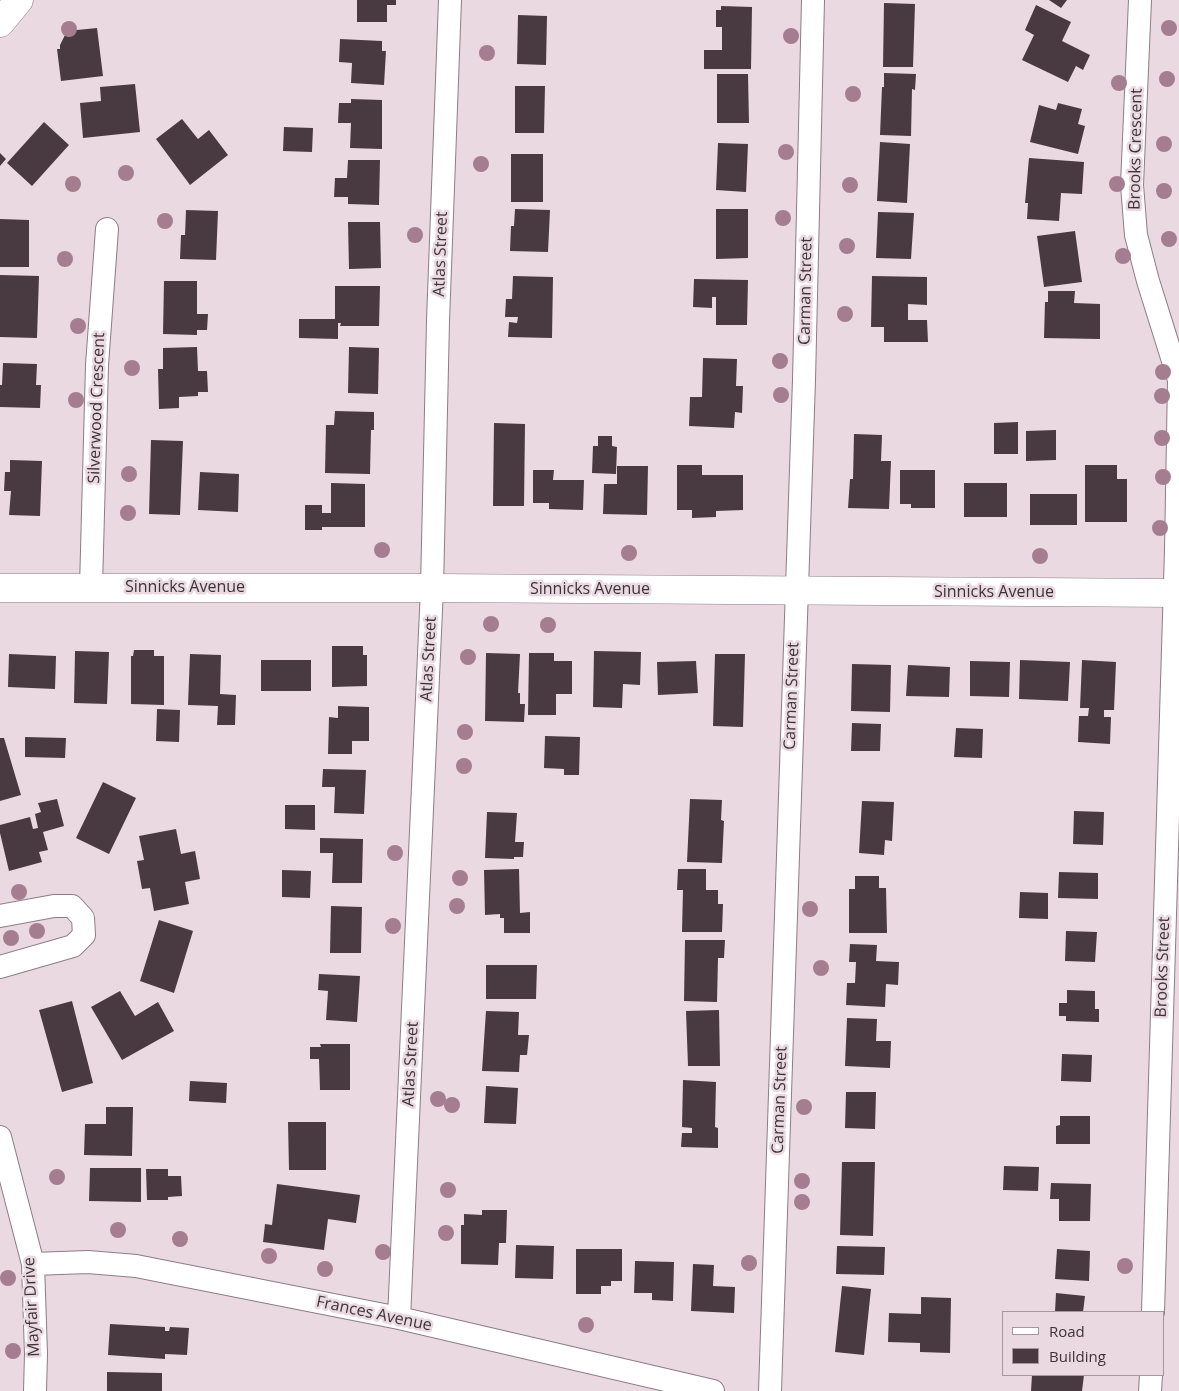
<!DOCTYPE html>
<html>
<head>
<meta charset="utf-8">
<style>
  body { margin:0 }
  #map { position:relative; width:1179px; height:1391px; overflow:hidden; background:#ebd9e1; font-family:"Open Sans",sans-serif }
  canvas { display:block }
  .legend { position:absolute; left:1002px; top:1311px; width:162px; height:65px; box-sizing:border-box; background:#ebd9e1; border:1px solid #a5979d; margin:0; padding:6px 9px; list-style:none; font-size:15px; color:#3b3437 }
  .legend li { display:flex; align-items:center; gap:10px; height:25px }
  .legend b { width:25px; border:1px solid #a5979d }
</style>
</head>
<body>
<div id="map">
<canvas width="1179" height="1391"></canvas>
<ul class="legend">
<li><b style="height:6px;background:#fff"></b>Road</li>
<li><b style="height:14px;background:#483a40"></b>Building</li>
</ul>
</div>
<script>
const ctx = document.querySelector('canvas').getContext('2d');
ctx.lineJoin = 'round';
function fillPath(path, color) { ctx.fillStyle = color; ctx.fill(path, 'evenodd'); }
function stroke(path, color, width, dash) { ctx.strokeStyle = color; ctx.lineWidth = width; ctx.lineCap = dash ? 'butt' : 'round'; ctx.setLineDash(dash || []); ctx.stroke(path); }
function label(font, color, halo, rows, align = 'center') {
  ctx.font = font + ' "Open Sans",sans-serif'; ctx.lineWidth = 5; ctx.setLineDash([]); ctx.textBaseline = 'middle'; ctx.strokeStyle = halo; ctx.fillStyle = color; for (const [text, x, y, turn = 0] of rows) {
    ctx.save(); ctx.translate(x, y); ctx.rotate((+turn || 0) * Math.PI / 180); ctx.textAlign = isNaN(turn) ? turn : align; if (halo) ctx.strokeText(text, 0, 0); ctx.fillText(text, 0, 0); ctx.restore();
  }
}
fillPath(new Path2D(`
  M357,0h39v5h-9v17h-30z
  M1049,0h18l-6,8z
  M884,3l31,1 -2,63h-30z
  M1036,5l35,17 -9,19 28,14 -7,15 -7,-4 -8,16 -46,-22 12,-25 -9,-5z
  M721,6l31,1 -1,62h-47v-19h18v-23h-6v-17h5z
  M518,15l29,1 -1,49 -29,-1z
  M97,28l6,48 -42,5 -4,-32h3v-4l7,-14z
  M340,39l42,2v10h4l-2,34 -33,-2 1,-20 -13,-1z
  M884,73l32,1 -1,16 -3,-1 -1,47 -31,-1 2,-48h2z
  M717,74h31l1,49h-32z
  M135,84l5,48 -57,6 -3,-35 21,-2 -1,-14z
  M515,86h30l-1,47h-29z
  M351,99l31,1v49l-32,-1 1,-25h-13l1,-20h12z
  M1058,103l24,6 -4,15 7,2 -7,28 -48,-12 9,-37 17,5z
  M182,119l16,20 11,-9 19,25 -38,30 -34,-46z
  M44,122l25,23 -37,41 -25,-23z
  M284,127l29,1 -1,24 -29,-1z
  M880,142l30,2 -3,59 -30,-2z
  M718,143l30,1 -2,48 -30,-2z
  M0,153l6,6 -6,7z
  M511,154h32v48h-32z
  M1029,158l55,4 -2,32 -21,-1 -2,28 -32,-2 1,-16h-3z
  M348,160h32l-1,45 -31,-1v-7h-14l1,-19h12z
  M515,209l35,1 -2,42 -38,-1 1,-25h3z
  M716,209h32v49l-32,1z
  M186,210l32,1 -2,49 -36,-1 1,-24h4z
  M878,212l36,1 -3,46 -35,-1z
  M0,219l29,1v47h-29z
  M348,222h32l1,46 -32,1z
  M1075,231l7,51 -38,5 -7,-51z
  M0,275l39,1 -2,62 -37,-1z
  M513,276l40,1 -1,61 -44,-1 1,-15 8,1 1,-6h-13l1,-18h6z
  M872,276l55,1v28l-19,-1v16h19l1,22h-44v-15h-13z
  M694,279l54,1 -1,45h-31v-28h-4v11l-19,-1z
  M164,281h33v33h11l-1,16h-10v5l-34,-1z
  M335,286h45l-1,40h-39l1,-3h-3v16l-39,-1v-19h36z
  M1048,291h27l-1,12 26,1v35l-56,-1 1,-36h3z
  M197,347l1,24h9l1,21h-10v4l-19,1v11l-20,1 -1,-40h5v-21z
  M349,347l30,1 -1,46 -30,-1z
  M703,358l34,1 -1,27h7l-1,27 -7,-1 -1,16 -45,-2 1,-29h12z
  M3,363l34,1 -1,21h5l-1,23 -40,-1v-22h2z
  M335,411l39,1v18h-3l-1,44 -45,-1 1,-48h8z
  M1018,422v32h-24v-31z
  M494,423l31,1 -1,82h-31z
  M1056,430v30l-30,1v-30z
  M854,434l28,1 -1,26h10l-2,48 -41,-1 2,-29h3z
  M598,436h14v10l5,1 -1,27 -24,-1 1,-27h5z
  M151,440l32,1 -3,74 -31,-1z
  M10,460l32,1 -2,55 -31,-1 2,-24h-7l1,-19h5z
  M677,465h25v10h41v35l-27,1v6l-24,1v-8h-15z
  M1085,465h32v14h10v43h-42z
  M617,466h31l-1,49 -44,-1 1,-30h13z
  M533,470h21l-1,10h31l-1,30 -34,-1v-6h-16z
  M900,470h35v38h-24v-4h-11z
  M200,472l39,2 -1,38 -40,-2z
  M331,483l34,1v43h-43v3h-17v-25h17v8h9z
  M964,483h43v34h-43z
  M1030,494h47v31h-47z
  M332,646h31v9h4v31l-35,1z
  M134,650h20v6h10v49l-33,-1v-48h2z
  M75,651l34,1 -2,52 -33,-1z
  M594,651l47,1 -1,33 -17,-1 -1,24 -29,-1z
  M486,653l34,1 -2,39h2v11h5l-1,18 -39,-1z
  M529,653h25v8h18v33h-16v21h-28z
  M9,654l47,2 -1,33 -47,-2z
  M190,654l31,1 -1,39 16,1 -1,30h-18l1,-19 -30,-1z
  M715,654h30l-2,73 -30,-1z
  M261,660h50v31h-50z
  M1020,660l50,2 -2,39 -49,-2z
  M1082,660l34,2 -2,48h-10v7h7l-1,27 -32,-2 1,-26h9l1,-8h-9z
  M696,661l2,32 -40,2 -1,-33z
  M970,661l40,1 -1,35 -39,-1z
  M852,664l39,1 -1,47 -39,-1z
  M908,665l42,2 -1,30 -43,-1z
  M338,706l31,1v34h-17v13h-24l1,-37 9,1z
  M157,709l23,1 -1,32 -23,-1z
  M852,723l29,1 -1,27h-29z
  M956,728l27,1 -1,29 -28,-1z
  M545,736l35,1 -1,38h-15v-6l-20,-1z
  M25,737l41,1 -1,20 -40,-1z
  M0,738h4l17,57 -21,6z
  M323,769l43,1 -2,44 -30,-1 1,-26h-13z
  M103,782l33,16 -27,56 -33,-16z
  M57,799l7,27 -21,6 5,18 -9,2 3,10 -33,9 -9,-38v-8l30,-8 3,12 5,-1 -3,-14 6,-2 -3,-9z
  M690,799l32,1 -1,20 3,1 -2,42 -35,-1z
  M862,801l32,1 -2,39 -7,-1 -1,15 -25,-2z
  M285,805h30v25l-30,-1z
  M1074,811l30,1 -1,33 -30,-1z
  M487,812l30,1 -2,29h9l-1,15h-9v2l-29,-1z
  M176,829l5,25 14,-3 5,28 -15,3 4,22 -35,7 -4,-23 -8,1 -5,-28 7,-1 -5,-24z
  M320,838l43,1 -1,44h-30l1,-30h-13z
  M519,869l1,44 10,-1v21h-26v-15h-4v-4l-15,1 -1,-45z
  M678,869h28v21h12v14h5l-1,28h-40l1,-42h-6z
  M282,870l29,1 -1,27 -28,-1z
  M1059,872l39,1v26l-40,-1z
  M855,876h24v12h7l1,45h-38v-44h6z
  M1020,892l28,1v26l-29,-1z
  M331,906l31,1 -1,46h-31z
  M159,920l34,11 -19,62 -34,-12z
  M1066,931l31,1 -2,30 -30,-1z
  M685,940h40l-1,18h-6l-1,44 -33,-1z
  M850,944l27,1 -1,16 23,1 -1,23 -12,-1 -1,23 -39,-2 1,-22h8l1,-21h-7z
  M486,965h51l-1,34h-50z
  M319,974l41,2 -3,46 -31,-2 2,-29 -10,-1z
  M1067,990l28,1v18h4v13l-33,-1v-5h-7v-13h8z
  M120,991l15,25 23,-14 16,29 -52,29 -31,-53z
  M72,1001l21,82 -31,9 -23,-82z
  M719,1010l1,56h-32l-2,-55z
  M486,1011l33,1 -1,23h11l-2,20h-7l-1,17 -37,-1z
  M847,1018l30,1 -1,22h15l-1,27 -45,-2z
  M320,1044h30v46h-30l-1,-31h-9v-12h11z
  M1062,1054l30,1 -1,27 -30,-1z
  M683,1080l33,2 -1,45 3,1v20l-37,-1 1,-14h10v-5l-10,-1z
  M190,1081l37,2 -1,20 -37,-2z
  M486,1086l32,2 -2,36 -32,-1z
  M846,1092h30l-1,37 -30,-1z
  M106,1107h27l-1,49 -48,-1 1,-31h21z
  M1060,1116h30v28h-34v-18l4,-1z
  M288,1122h38v48h-37z
  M842,1162h33l-2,74 -33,-1z
  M1004,1166l35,1 -1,24 -35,-1z
  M90,1168h51v34l-52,-1z
  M146,1169h22v7h13l1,20 -14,1v3h-21z
  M1051,1183l40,1 -1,37h-31v-22h-9z
  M277,1184l83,11 -4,28 -28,-4 -4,31 -61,-8 2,-18 7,1z
  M482,1210h25l-1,33h-7l-1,22 -37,-1v-39h3v-11l18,1z
  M516,1245l38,1 -1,33 -38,-1z
  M837,1246l48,1 -1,28 -48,-1z
  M576,1249h46v32h-11v5h-10v8h-25z
  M1057,1249l33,2 -1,30 -34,-2z
  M635,1261l39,1 -1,39 -21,-1v-7h-18z
  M693,1264l21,1 -1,21 22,1 -1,26 -43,-2z
  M842,1286l29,3 -7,66 -29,-3z
  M1056,1293l29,3 -2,16h-28z
  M921,1297l30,1 -1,55 -30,-1v-9l-32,-1 1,-29 32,1z
  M110,1324l55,3v4h4l1,-4 19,1 -2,27 -22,-1v5l-57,-4z
  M107,1372l55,1v18h-55z
  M1032,1375h52l-2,16h-51z`), '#483a40');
const minor = new Path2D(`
  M1140,0l-8,185 4,50 12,46 31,99 -3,170 -23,762
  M91,587l6,-222 10,-136
  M0,916l54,-10h18l11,12 1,17 -11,11 -73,21
  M0,1137l33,127 3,90 -1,37
  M33,1264l55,-2 48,4 263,52 314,73
  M399,1318l33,-730 6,-267 12,-321
  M770,1391l34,-1011 9,-380
  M1150,1391l1,-16`);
const tertiary = new Path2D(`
  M0,23l19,-23
  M0,588h432l747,5`);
stroke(minor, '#8d7d84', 24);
stroke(tertiary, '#8d7d84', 29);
stroke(minor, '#fff', 22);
stroke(tertiary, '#fff', 28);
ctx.fillStyle = '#a57d90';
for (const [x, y] of [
  [1169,28],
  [69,29],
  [791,36],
  [487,53],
  [1167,79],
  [1119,83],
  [853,94],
  [1164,144],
  [786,152],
  [481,164],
  [126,173],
  [73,184],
  [1117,184],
  [850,185],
  [1164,191],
  [783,218],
  [165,221],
  [415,235],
  [1169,239],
  [847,246],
  [1123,256],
  [65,259],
  [845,314],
  [78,326],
  [780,361],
  [132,368],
  [1163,372],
  [781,395],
  [1162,396],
  [76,400],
  [1162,438],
  [129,474],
  [1163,477],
  [128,513],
  [1160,528],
  [382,550],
  [629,553],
  [1040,556],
  [491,624],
  [548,625],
  [468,657],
  [465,732],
  [464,766],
  [395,853],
  [460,878],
  [19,892],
  [457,906],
  [810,909],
  [393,926],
  [37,931],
  [11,938],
  [821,968],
  [438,1099],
  [452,1105],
  [804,1107],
  [57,1177],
  [802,1181],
  [448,1190],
  [802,1202],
  [118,1230],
  [446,1233],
  [180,1239],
  [383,1252],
  [269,1256],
  [749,1263],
  [1125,1266],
  [325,1269],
  [8,1278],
  [586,1325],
  [13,1351]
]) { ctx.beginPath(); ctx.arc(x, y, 8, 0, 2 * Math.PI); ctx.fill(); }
label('16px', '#3b3437', '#ebd9e1', [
  ["Brooks Crescent",1136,149,-89],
  ["Atlas Street",441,254,-88],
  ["Carman Street",806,291,-89],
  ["Silverwood Crescent",97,408,-88],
  ["Sinnicks Avenue",185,587],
  ["Sinnicks Avenue",590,589],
  ["Sinnicks Avenue",994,592],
  ["Atlas Street",429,659,-87],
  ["Carman Street",792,696,-88],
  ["Brooks Street",1163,967,-88],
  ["Atlas Street",411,1064,-87],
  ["Carman Street",780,1100,-88],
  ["Mayfair Drive",32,1307,-93],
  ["Frances Avenue",374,1314,12]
]);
</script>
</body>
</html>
